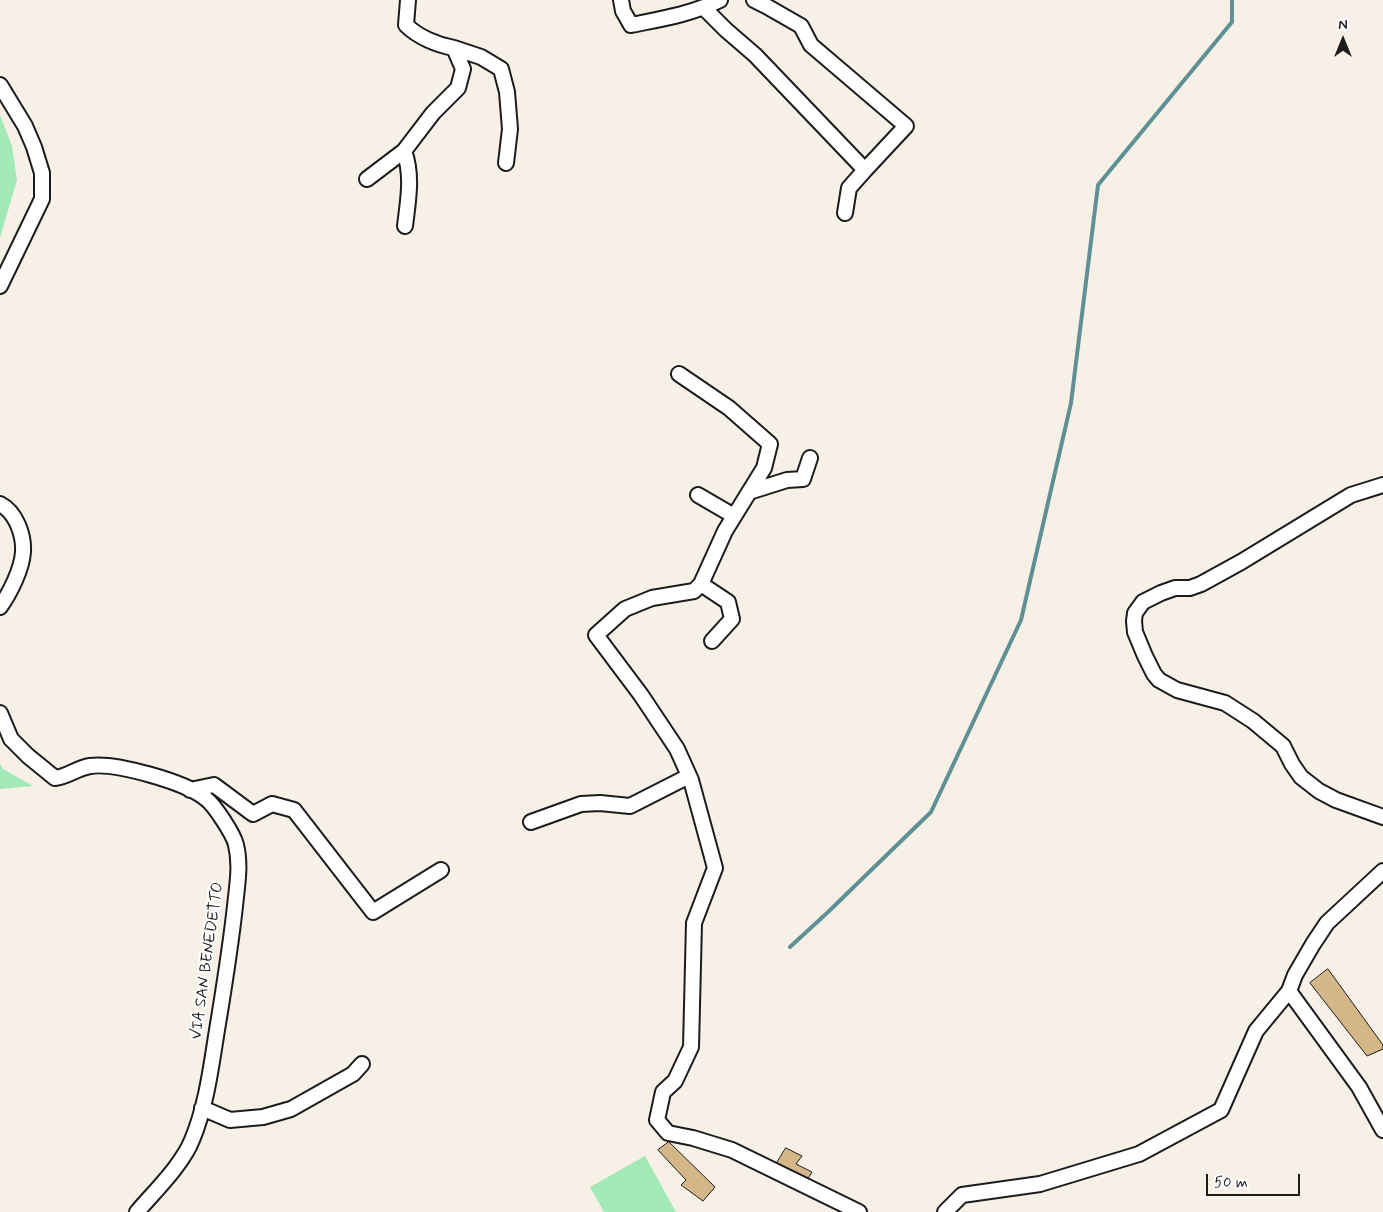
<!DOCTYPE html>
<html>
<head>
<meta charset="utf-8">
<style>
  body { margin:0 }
  #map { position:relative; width:1383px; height:1212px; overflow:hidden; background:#f7f0e7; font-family:Mynerve,sans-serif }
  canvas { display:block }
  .north { position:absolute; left:1318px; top:15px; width:50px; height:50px; -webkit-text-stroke:4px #fff; paint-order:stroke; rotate:0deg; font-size:14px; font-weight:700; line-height:20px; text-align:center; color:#1c1c1c }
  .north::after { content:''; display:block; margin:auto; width:18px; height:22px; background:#1c1c1c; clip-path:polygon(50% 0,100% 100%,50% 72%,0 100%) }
  .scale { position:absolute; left:1206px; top:1174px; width:94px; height:22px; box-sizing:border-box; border:2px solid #1c1c1c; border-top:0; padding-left:6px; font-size:15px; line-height:18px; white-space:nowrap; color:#1c1c1c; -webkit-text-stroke:4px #fff; paint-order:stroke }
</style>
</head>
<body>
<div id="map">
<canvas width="1383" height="1212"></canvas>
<div class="north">N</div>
<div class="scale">50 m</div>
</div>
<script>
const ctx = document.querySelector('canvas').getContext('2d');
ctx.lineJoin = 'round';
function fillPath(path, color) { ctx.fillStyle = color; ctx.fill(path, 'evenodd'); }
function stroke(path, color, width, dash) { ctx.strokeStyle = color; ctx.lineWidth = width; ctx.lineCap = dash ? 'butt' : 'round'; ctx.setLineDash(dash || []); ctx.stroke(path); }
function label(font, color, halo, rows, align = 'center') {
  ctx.font = font + ' Mynerve,sans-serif'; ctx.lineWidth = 4; ctx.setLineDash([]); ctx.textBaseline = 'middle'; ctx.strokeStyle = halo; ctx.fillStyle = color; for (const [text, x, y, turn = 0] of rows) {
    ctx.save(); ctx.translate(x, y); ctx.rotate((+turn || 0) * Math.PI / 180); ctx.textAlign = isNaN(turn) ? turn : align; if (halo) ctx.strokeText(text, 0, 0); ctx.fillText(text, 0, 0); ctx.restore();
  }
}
fillPath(new Path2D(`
  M0,115l12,31 5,34 -17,58z
  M0,764l3,5 30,17 -33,3z
  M645,1156l31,56h-72l-14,-25z`), '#a3e9b5');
stroke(new Path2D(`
  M790,947l37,-34 104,-101 90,-192 50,-217 27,-218 134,-163v-22`), '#5f9095', 4);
const building = new Path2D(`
  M1328,969l55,76v4l-16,7 -57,-73z
  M669,1142l46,45 -12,14 -22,-16 5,-5 -28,-30z
  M786,1148l16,8 -6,8 16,8 -6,10 -31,-16z`);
fillPath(building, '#d5b688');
stroke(building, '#1c1c1c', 1);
const minor = new Path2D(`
  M621,0l2,11 8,14c30,-6 61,-11 89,-25
  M704,8l22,22 29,25 110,115 41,-44 -95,-81 -10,-19 -35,-20 -12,-6
  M454,48l27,9 20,12 6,23 3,37 -4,34
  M0,85l25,41 9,21 8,26v26l-42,87
  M404,151c9,24 4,50 1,75
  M367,179l37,-28 29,-38 25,-25 5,-19 -9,-21c-17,-3 -36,-11 -48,-23l2,-25
  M845,213l4,-25 16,-18
  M679,374l50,34 41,36 -6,24 -39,63 -24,53 -7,7 -42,7 -27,11 -29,26 45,60 36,54 14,31 24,88 -21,55 -3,124 -16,34 -12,11 -6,28 11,13 25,5 39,12 127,62
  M1383,485l-32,10 -110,67 -40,22 -11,4h-15l-14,5 -18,9 -8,11 -1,8 1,11 10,24 9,18 5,6 18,10 48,13 28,18 30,25 9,18 9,13 18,14 17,9 47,17
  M749,492l38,-12 16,-1 7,-21
  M698,495l36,21
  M0,504c16,8 24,31 23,48 -1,17 -13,41 -23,55
  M701,584l27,18 4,17 -20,22
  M0,713l11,26 17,17 27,22c12,-1 22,-10 35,-12 25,-4 95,16 115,32 9,6 29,37 31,47 5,20 1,41 -1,61 -4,37 -10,75 -16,112 -7,40 -11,84 -27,122 -10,25 -37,51 -55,72
  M190,790l24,-5 39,29 19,-10 22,6 79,102 68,-42
  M531,822l50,-18 19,-1 30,3 59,-30
  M1289,991l70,96 24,43
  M202,1108l28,12 33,-3 28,-8 62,-35 9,-10
  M945,1212l17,-17 78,-11 99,-30 82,-44 35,-79 33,-40 6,-16 18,-31 14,-21 56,-52`);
stroke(minor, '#1c1c1c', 18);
stroke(minor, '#fff', 14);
label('16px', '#1c1c1c', '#fff', [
  ["VIA SAN BENEDETTO",208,961,-82]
]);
</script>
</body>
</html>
